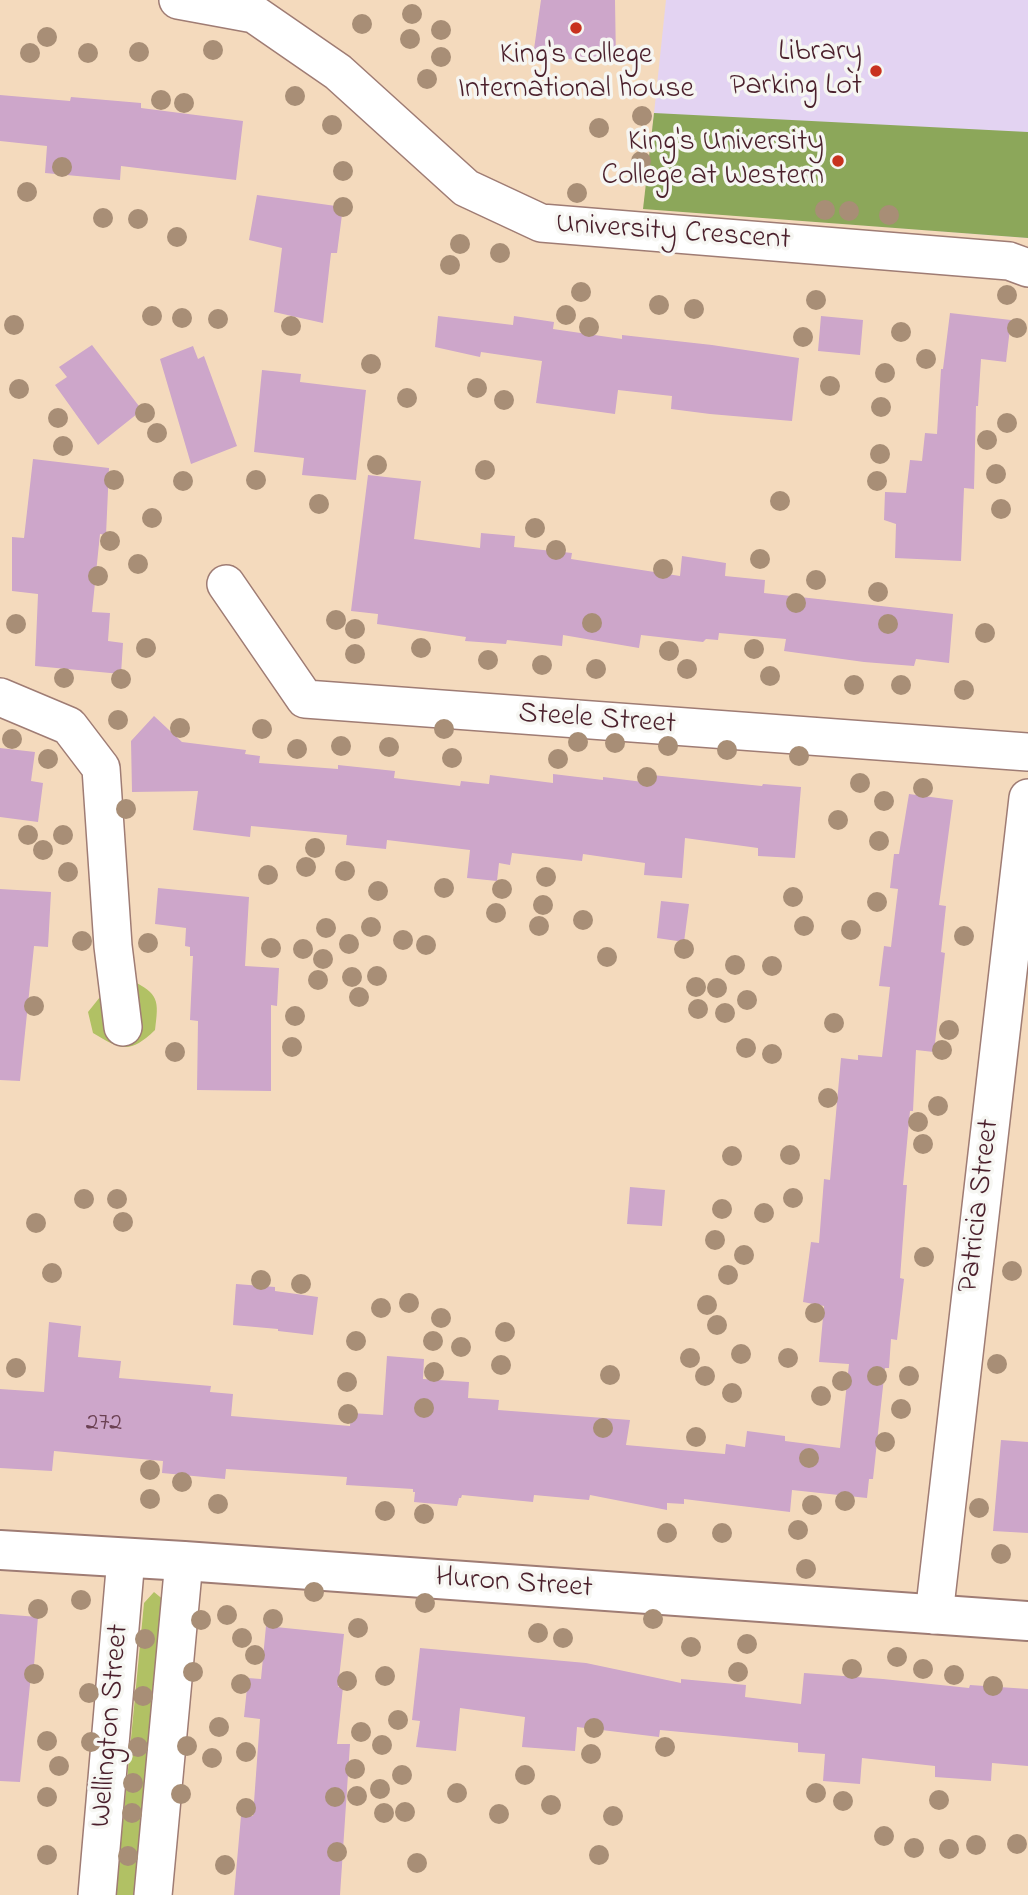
<!DOCTYPE html>
<html>
<head>
<meta charset="utf-8">
<style>
  body { margin:0 }
  canvas { display:block; background:#f4dabd }
</style>
</head>
<body>
<canvas width="1028" height="1895"></canvas>
<script>
const ctx = document.querySelector('canvas').getContext('2d');
ctx.lineJoin = 'round';
function fillPath(path, color) { ctx.fillStyle = color; ctx.fill(path, 'evenodd'); }
function stroke(path, color, width, dash) { ctx.strokeStyle = color; ctx.lineWidth = width; ctx.lineCap = dash ? 'butt' : 'round'; ctx.setLineDash(dash || []); ctx.stroke(path); }
function label(font, color, halo, rows, align = 'center') {
  ctx.font = font + ' "Indie Flower",sans-serif'; ctx.lineWidth = 7; ctx.setLineDash([]); ctx.textBaseline = 'middle'; ctx.strokeStyle = halo; ctx.fillStyle = color; for (const [text, x, y, turn = 0] of rows) {
    ctx.save(); ctx.translate(x, y); ctx.rotate((+turn || 0) * Math.PI / 180); ctx.textAlign = isNaN(turn) ? turn : align; if (halo) ctx.strokeText(text, 0, 0); ctx.fillText(text, 0, 0); ctx.restore();
  }
}
fillPath(new Path2D(`
  M666,0h362v238l-384,-30z`), '#e3d3f2');
fillPath(new Path2D(`
  M131,980c28,14 28,20 24,50 -25,24 -34,20 -62,3l-5,-21 20,-25z
  M154,1592l11,9 -28,294h-21l28,-292z`), '#b1c164');
fillPath(new Path2D(`
  M654,113l374,19v106l-385,-29z`), '#8ca75a');
fillPath(new Path2D(`
  M541,0h74l1,63 -83,-7z
  M0,95l70,6 1,-4 70,6v5l102,13 -7,59 -115,-14 -1,14 -75,-7 2,-27 -47,-5z
  M257,195l86,12 -6,46h-6l-8,70 -49,-11 8,-64 -33,-8z
  M950,313l61,7 -5,42 -25,-3 -3,47h-2l-2,83 -10,-1 -3,73 -66,-3 1,-34 -12,-4 1,-28 21,1 4,-33 12,1 3,-28 12,1 4,-65h2z
  M438,316l75,9 1,-9 40,6 -1,7 69,10v-4l90,10 87,13 -7,63 -82,-7 -39,-5 1,-13 -54,-6 -3,24 -79,-11 6,-42 -61,-9 -1,5 -45,-10z
  M821,316l42,4 -3,35 -42,-4z
  M92,345l50,65 -44,35 -43,-60 12,-8 -8,-10z
  M193,346l5,13 6,-3 33,90 -46,18 -31,-105z
  M262,370l39,4 -1,8 66,8 -10,90 -54,-5 2,-17 -50,-6z
  M33,459l76,9 -3,67 -6,-1 -8,78 18,1 -2,28 15,2 -2,31 -86,-8 3,-72 -26,-3v-54l12,1z
  M368,475l53,6 -7,58 66,9 1,-15 34,3 -1,11 58,6 -1,6 109,17 2,-20 44,7 -1,13 40,4 -1,13 189,21 -4,49 -33,-4 -2,7 -50,-4 -80,-11 2,-12 -67,-6 -1,7 -12,-1 -3,3 -62,-7 -2,13 -76,-13 -1,11 -55,-6 -1,4 -41,-3 1,-4 -89,-13 1,-10 -27,-3z
  M154,716l28,26 64,8 -1,4 15,2 -1,7 79,6v-4l57,6 -1,7 66,8 1,-5 28,3 1,-9 63,8v-9l50,6v-3l48,6 1,-8 110,11 1,-2 38,3 -6,71 -37,-2v-8l-73,-10 -3,40 -38,-3 1,-12 -62,-9 -1,7 -70,-8 -2,12 -11,-2 -2,18 -30,-3 3,-28 -83,-10 -1,9 -40,-4 1,-10 -96,-9 -1,11 -57,-7 5,-39 -66,1 -1,-51z
  M0,748l35,4 -4,29 12,2 -5,39 -38,-5z
  M909,794l44,6 -14,105 7,1 -5,46 4,1 -11,99 -18,-2 -3,61h-3l-7,74h4l-7,93 4,1 -7,61 -6,-1 -2,29h-4l-12,111h-4l-2,19 -75,-8 -2,22 -106,-13v5l-17,-1v7l-77,-15 -1,5 -55,-5 -1,7 -71,-7 -1,3h-2l-2,8 -43,-4 1,-10h-2v-3l-67,-4 1,-8 -121,-8 -1,10 -63,-6 1,-12 -109,-10 -2,20 -52,-3v-79l44,3 5,-70 32,4 -3,31 43,4 -2,17 92,8 -1,6 23,2 -2,22 119,10 1,-13 32,2 4,-59 37,3 -1,20 46,3 -1,16 31,2 -1,10 132,10 -4,25 99,9 1,-10 19,3 2,-16 38,5v5l55,7 9,-84 -30,-2 5,-56 -21,-4 8,-60 8,1 5,-64 6,1 11,-122 17,2v-5l24,2 8,-70 -11,-1 5,-40 7,1 7,-58 -8,-1 4,-34h5z
  M158,888l91,9 -4,69 34,2 -2,38 -6,-1v86l-74,-1 1,-69 -8,-1 3,-64h-3v-9l-5,-1 1,-18 -31,-4z
  M0,889l51,3 -3,55 -14,-1 -14,135 -20,-1z
  M661,901l28,3 -5,38 -27,-4z
  M630,1187l35,3 -3,36 -35,-2z
  M236,1284l39,3v4l43,6 -5,38 -35,-4v-2l-45,-4z
  M1001,1440l27,2v91l-35,-2z
  M0,1614l38,3 -4,48h-2l-12,117 -20,-1z
  M266,1626l78,8 -6,53h5l-6,57h13l-10,151h-106l7,-79h12l7,-97 -16,-2 4,-39 13,1z
  M420,1648l166,15 95,20v-4l65,6 -1,12 56,7 3,-31 79,6 86,9 1,-3 58,4v77l-36,-3 -1,18 -56,-4v-11l-73,-8 -2,26 -37,-3 2,-27 -27,-2v-9l-138,-13 -1,7 -82,-10 -2,24 -53,-4 3,-30 -65,-9 -4,43 -40,-4 4,-26 -8,-1z`), '#cda6ca');
const minor = new Path2D(`
  M178,0l76,14 84,58 128,116 75,35 468,38 19,7
  M226,584l79,115 723,53
  M0,697l69,29 32,42 12,178 10,81
  M934,1615l94,-817
  M97,1895l29,-337
  M153,1895l31,-334`);
const tertiary = new Path2D(`
  M0,1550l184,11 844,60`);
stroke(minor, '#9f7c74', 40);
stroke(tertiary, '#9f7c74', 42);
stroke(minor, '#fff', 37);
stroke(tertiary, '#fff', 38);
ctx.fillStyle = '#a88e76';
for (const [x, y] of [
  [412,14],
  [362,24],
  [441,30],
  [47,37],
  [410,39],
  [213,50],
  [139,52],
  [30,53],
  [88,53],
  [441,57],
  [427,79],
  [295,96],
  [161,100],
  [184,103],
  [642,116],
  [332,125],
  [599,128],
  [641,161],
  [62,167],
  [343,171],
  [27,192],
  [577,193],
  [343,207],
  [825,210],
  [849,211],
  [889,215],
  [103,218],
  [138,219],
  [177,237],
  [460,244],
  [500,253],
  [450,265],
  [581,292],
  [1007,295],
  [816,300],
  [659,305],
  [694,309],
  [566,315],
  [152,316],
  [182,318],
  [218,319],
  [14,325],
  [291,326],
  [589,327],
  [1017,328],
  [901,332],
  [803,337],
  [926,359],
  [371,364],
  [885,373],
  [830,386],
  [477,388],
  [19,389],
  [407,398],
  [504,400],
  [881,407],
  [145,413],
  [58,418],
  [1007,423],
  [157,433],
  [987,440],
  [63,446],
  [880,454],
  [377,465],
  [485,470],
  [996,474],
  [114,480],
  [256,480],
  [183,481],
  [877,481],
  [780,501],
  [319,504],
  [1001,509],
  [152,518],
  [535,528],
  [110,541],
  [556,550],
  [760,559],
  [138,564],
  [663,569],
  [98,576],
  [816,580],
  [878,592],
  [796,603],
  [336,620],
  [592,623],
  [16,624],
  [888,624],
  [355,629],
  [985,633],
  [146,648],
  [421,648],
  [754,649],
  [669,651],
  [355,654],
  [488,660],
  [542,665],
  [596,669],
  [687,669],
  [770,676],
  [64,678],
  [121,679],
  [854,685],
  [901,685],
  [964,690],
  [118,720],
  [180,728],
  [262,729],
  [444,729],
  [12,739],
  [578,742],
  [615,743],
  [341,746],
  [668,746],
  [389,747],
  [297,749],
  [727,750],
  [799,756],
  [452,758],
  [48,759],
  [558,759],
  [647,777],
  [860,783],
  [923,788],
  [884,801],
  [126,809],
  [838,820],
  [28,835],
  [63,835],
  [879,841],
  [315,848],
  [43,850],
  [306,867],
  [345,871],
  [68,872],
  [268,875],
  [546,877],
  [444,888],
  [502,889],
  [378,891],
  [793,897],
  [877,902],
  [543,905],
  [496,913],
  [583,920],
  [539,926],
  [804,926],
  [371,927],
  [326,928],
  [851,930],
  [964,936],
  [403,940],
  [82,941],
  [148,943],
  [349,944],
  [426,945],
  [271,948],
  [303,949],
  [684,949],
  [607,957],
  [323,959],
  [735,965],
  [772,966],
  [377,976],
  [352,977],
  [318,980],
  [696,987],
  [717,988],
  [359,997],
  [747,1000],
  [34,1006],
  [698,1009],
  [725,1013],
  [295,1016],
  [834,1023],
  [949,1030],
  [292,1047],
  [746,1048],
  [942,1050],
  [175,1052],
  [772,1054],
  [828,1098],
  [938,1106],
  [918,1122],
  [923,1144],
  [790,1155],
  [732,1156],
  [793,1198],
  [84,1199],
  [117,1199],
  [722,1209],
  [764,1213],
  [123,1222],
  [36,1223],
  [715,1240],
  [744,1255],
  [924,1257],
  [1012,1271],
  [52,1273],
  [728,1275],
  [261,1280],
  [301,1284],
  [409,1303],
  [707,1305],
  [381,1308],
  [815,1313],
  [441,1318],
  [717,1325],
  [505,1332],
  [356,1341],
  [433,1341],
  [461,1347],
  [741,1354],
  [690,1358],
  [788,1358],
  [997,1364],
  [501,1365],
  [16,1368],
  [434,1372],
  [610,1375],
  [705,1376],
  [877,1376],
  [909,1376],
  [842,1381],
  [347,1382],
  [732,1393],
  [821,1396],
  [424,1408],
  [901,1409],
  [348,1414],
  [603,1428],
  [696,1437],
  [885,1442],
  [809,1458],
  [150,1470],
  [182,1482],
  [150,1499],
  [845,1501],
  [218,1504],
  [812,1505],
  [979,1508],
  [385,1511],
  [424,1514],
  [798,1530],
  [667,1533],
  [722,1533],
  [1001,1554],
  [806,1569],
  [314,1592],
  [81,1600],
  [425,1603],
  [38,1609],
  [227,1615],
  [273,1619],
  [653,1619],
  [201,1620],
  [358,1628],
  [538,1633],
  [242,1638],
  [563,1638],
  [145,1639],
  [747,1644],
  [691,1647],
  [255,1655],
  [897,1657],
  [852,1669],
  [923,1669],
  [193,1672],
  [738,1672],
  [34,1674],
  [954,1675],
  [385,1676],
  [347,1681],
  [241,1684],
  [993,1686],
  [89,1693],
  [143,1696],
  [398,1720],
  [219,1727],
  [594,1728],
  [361,1732],
  [47,1741],
  [91,1742],
  [382,1745],
  [187,1746],
  [138,1747],
  [665,1747],
  [246,1752],
  [591,1754],
  [212,1758],
  [59,1766],
  [355,1769],
  [402,1775],
  [525,1775],
  [133,1783],
  [380,1789],
  [457,1793],
  [816,1793],
  [181,1794],
  [357,1796],
  [47,1797],
  [335,1797],
  [939,1800],
  [843,1801],
  [551,1805],
  [246,1808],
  [405,1812],
  [132,1813],
  [384,1813],
  [499,1814],
  [613,1816],
  [884,1836],
  [1017,1844],
  [976,1845],
  [914,1848],
  [949,1849],
  [337,1852],
  [47,1855],
  [599,1855],
  [128,1856],
  [417,1863],
  [225,1865]
]) { ctx.beginPath(); ctx.arc(x, y, 10, 0, 2 * Math.PI); ctx.fill(); }
for (const [x, y, r, color] of [
  [576,28,7,"#c8321e"],
  [876,71,7,"#c8321e"],
  [838,161,7,"#c8321e"]
]) { const dot = new Path2D(); dot.arc(x, y, r, 0, 2 * Math.PI); ctx.fillStyle = color; ctx.fill(dot); stroke(dot, '#f6f6f2', 2.5); }
label('26px', '#6b4153', null, [
  ["272",104,1425]
]);
label('30px', '#4a1f2b', '#f6f6f2', [
  ["Library",862,54],
  ["Parking Lot",862,88],
  ["King's college",576,57,"center"],
  ["International house",576,91,"center"],
  ["King's University",824,144],
  ["College at Western",824,178]
], 'right');
label('30px', '#4a1f2b', '#f6f6f2', [
  ["University Crescent",673,234,4],
  ["Steele Street",597,721,4],
  ["Patricia Street",981,1206,-83],
  ["Huron Street",514,1585,4],
  ["Wellington Street",112,1726,-85]
]);
</script>
</body>
</html>
